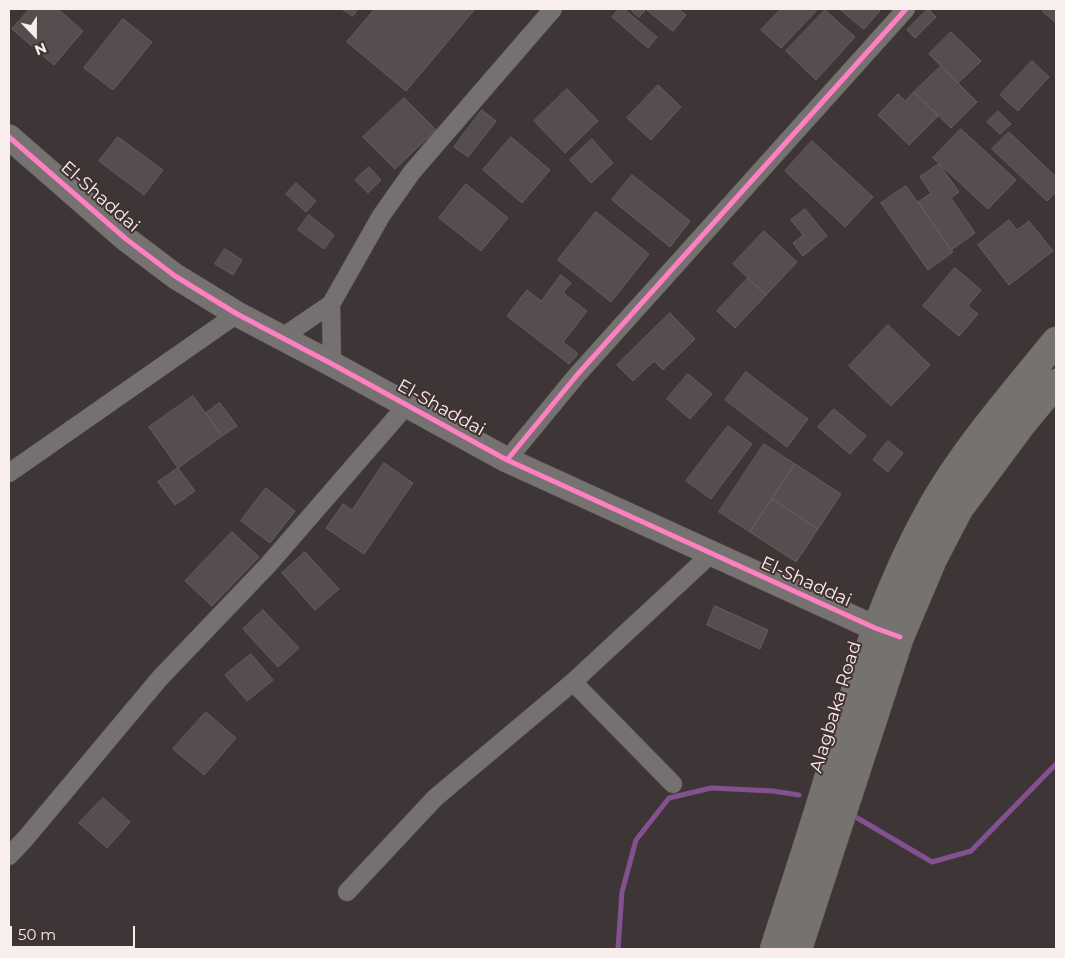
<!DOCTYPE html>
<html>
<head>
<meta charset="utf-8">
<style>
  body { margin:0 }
  #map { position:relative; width:1065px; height:958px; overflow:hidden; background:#3e3636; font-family:Montserrat,sans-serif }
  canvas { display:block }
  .frame { position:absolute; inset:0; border:10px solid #f9eeee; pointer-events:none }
  .north { position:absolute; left:10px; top:10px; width:50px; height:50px; -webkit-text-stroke:4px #423232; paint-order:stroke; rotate:158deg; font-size:14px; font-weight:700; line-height:20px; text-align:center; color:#f9eeee }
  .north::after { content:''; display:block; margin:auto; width:18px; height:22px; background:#f9eeee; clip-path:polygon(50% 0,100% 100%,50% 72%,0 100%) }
  .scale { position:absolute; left:10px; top:926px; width:125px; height:22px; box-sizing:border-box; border:2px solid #f9eeee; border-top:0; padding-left:6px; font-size:15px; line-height:18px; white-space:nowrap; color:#f9eeee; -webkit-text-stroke:4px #423232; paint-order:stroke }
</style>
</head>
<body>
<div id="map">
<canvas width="1065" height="958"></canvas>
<div class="frame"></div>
<div class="north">N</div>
<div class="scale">50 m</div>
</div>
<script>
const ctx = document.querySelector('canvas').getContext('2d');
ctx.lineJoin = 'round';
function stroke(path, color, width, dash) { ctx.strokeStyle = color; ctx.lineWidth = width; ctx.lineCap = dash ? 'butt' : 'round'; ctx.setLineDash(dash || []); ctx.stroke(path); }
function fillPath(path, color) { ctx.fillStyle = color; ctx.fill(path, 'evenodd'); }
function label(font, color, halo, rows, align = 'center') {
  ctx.font = font + ' Montserrat,sans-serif'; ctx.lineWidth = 4; ctx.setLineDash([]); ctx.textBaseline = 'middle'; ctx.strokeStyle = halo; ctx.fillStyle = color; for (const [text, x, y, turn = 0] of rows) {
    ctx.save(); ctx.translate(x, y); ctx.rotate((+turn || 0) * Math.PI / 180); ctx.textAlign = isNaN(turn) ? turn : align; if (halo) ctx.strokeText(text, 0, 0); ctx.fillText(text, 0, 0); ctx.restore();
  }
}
stroke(new Path2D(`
  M854,816l78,46 39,-11 85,-87
  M618,949l4,-57 14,-52 33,-42 42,-10 62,3 26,4`), '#845190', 5);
const building = new Path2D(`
  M30,9h28l25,22 -29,34 -42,-36z
  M342,9h16l-5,7z
  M375,9h100l-69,82 -59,-49z
  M619,9h5l33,28 -9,11 -36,-31z
  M630,9h12l3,2 -6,6z
  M646,9h32l8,6 -13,16z
  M781,9h37l-37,39 -20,-18z
  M840,9h38l2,2 -16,18z
  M928,9l8,8 -21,21 -8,-8z
  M1044,9h12v14l-14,-12z
  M825,10l30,27 -39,43 -30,-29z
  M123,19l29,23 -39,48 -29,-22z
  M951,32l30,29 -23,22 -29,-29z
  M1032,61l17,16 -31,34 -18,-16z
  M941,66l36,36 -26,26 -37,-36z
  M658,85l23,22 -30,33 -24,-22z
  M567,89l31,32 -33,32 -31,-32z
  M914,92l24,24 -29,29 -31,-30 20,-21 7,7z
  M404,98l32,32 -41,39 -32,-32z
  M482,110l14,11 -28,36 -14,-10z
  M998,111l13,13 -11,10 -13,-12z
  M961,129l55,51 -28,29 -55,-51z
  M1009,132l47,45v15l-9,9 -55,-52z
  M118,137l45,33 -19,25 -45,-34z
  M511,137l39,33 -28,33 -39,-33z
  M592,139l21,24 -22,20 -21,-23z
  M812,141l61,56 -28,30 -60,-56z
  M939,164l20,28 -8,6 24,35 -24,17 -33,-48 13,-9 -11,-16z
  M369,167l12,13 -13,13 -13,-13z
  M632,175l58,46 -20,26 -58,-47z
  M296,183l20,18 -10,11 -20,-18z
  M466,184l42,34 -27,33 -42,-33z
  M906,186l47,66 -25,18 -47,-67z
  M805,209l22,27 -24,20 -10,-13 10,-8 -12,-15z
  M596,212l53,42 -38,48 -53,-42z
  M309,215l25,20 -10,14 -26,-19z
  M1009,220l8,10 12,-9 24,30 -44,34 -31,-40z
  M764,231l33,31 -31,33 -33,-31z
  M225,249l17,11 -9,15 -18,-11z
  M955,268l26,22 -13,16 10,8 -19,22 -36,-30z
  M561,275l10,8 -8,10 24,18 -24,31 15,12 -9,10 -62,-48 20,-26 14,11z
  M748,278l18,17 -31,33 -18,-17z
  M670,313l25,26 -32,31 -9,-9 -21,20 -16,-16z
  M888,325l42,40 -39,41 -42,-40z
  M746,372l62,47 -21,28 -62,-47z
  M688,374l24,20 -22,25 -23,-20z
  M193,396l29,40 -44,32 -29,-41z
  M220,403l17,23 -15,10 -16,-23z
  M834,409l32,27 -16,18 -32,-27z
  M728,426l24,18 -41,55 -25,-18z
  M888,441l15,12 -15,19 -15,-12z
  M764,444l31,20 -45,68 -31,-20z
  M384,463l29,20 -49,71 -38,-26 17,-24 9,6z
  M795,464l46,30 -23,35 -46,-30z
  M178,468l17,23 -20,14 -17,-23z
  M266,488l29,23 -25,32 -29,-22z
  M772,499l46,30 -22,33 -46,-30z
  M232,532l27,25 -47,49 -27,-25z
  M305,552l34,37 -24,21 -33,-37z
  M715,606l53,24 -8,19 -53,-24z
  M263,610l36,38 -21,19 -35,-38z
  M251,654l22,26 -26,21 -22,-26z
  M206,712l30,26 -32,37 -31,-26z
  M103,798l27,24 -23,26 -28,-25z`);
fillPath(building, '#554d4e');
stroke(building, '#645e5f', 1);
const street = new Path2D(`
  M331,304l1,60
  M281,338l50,-34 50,-88 31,-44 141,-163
  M507,460l70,-85 329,-366
  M9,473l228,-159
  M573,682l100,102
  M9,856l16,-17 135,-161 108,-113 138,-159
  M347,892l88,-94 138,-116 138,-128`);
const secondary = new Path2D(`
  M9,137l117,102 49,37 62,38 95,50 175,96 368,168 20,7`);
const primary = new Path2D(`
  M774,949c18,-56 37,-113 54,-170 27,-90 54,-182 100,-265 33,-61 84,-119 128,-173
  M798,949l102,-312 33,-78 26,-50 63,-85 34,-41`);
stroke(street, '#5b5454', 19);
stroke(secondary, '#5b5454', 26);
stroke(primary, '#5b5454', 29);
stroke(street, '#747170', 18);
stroke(secondary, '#777272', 25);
stroke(primary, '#757270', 28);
stroke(new Path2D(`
  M9,137l117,102 49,37 62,38 95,50 175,96 368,168 25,9
  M507,460l70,-85 329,-366`), '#ff80c0', 5);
label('18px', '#f9eeee', '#423232', [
  ["El-Shaddai",100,197,41],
  ["El-Shaddai",441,408,29],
  ["El-Shaddai",806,582,24],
  ["Alagbaka Road",836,707,-73]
]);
</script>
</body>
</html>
